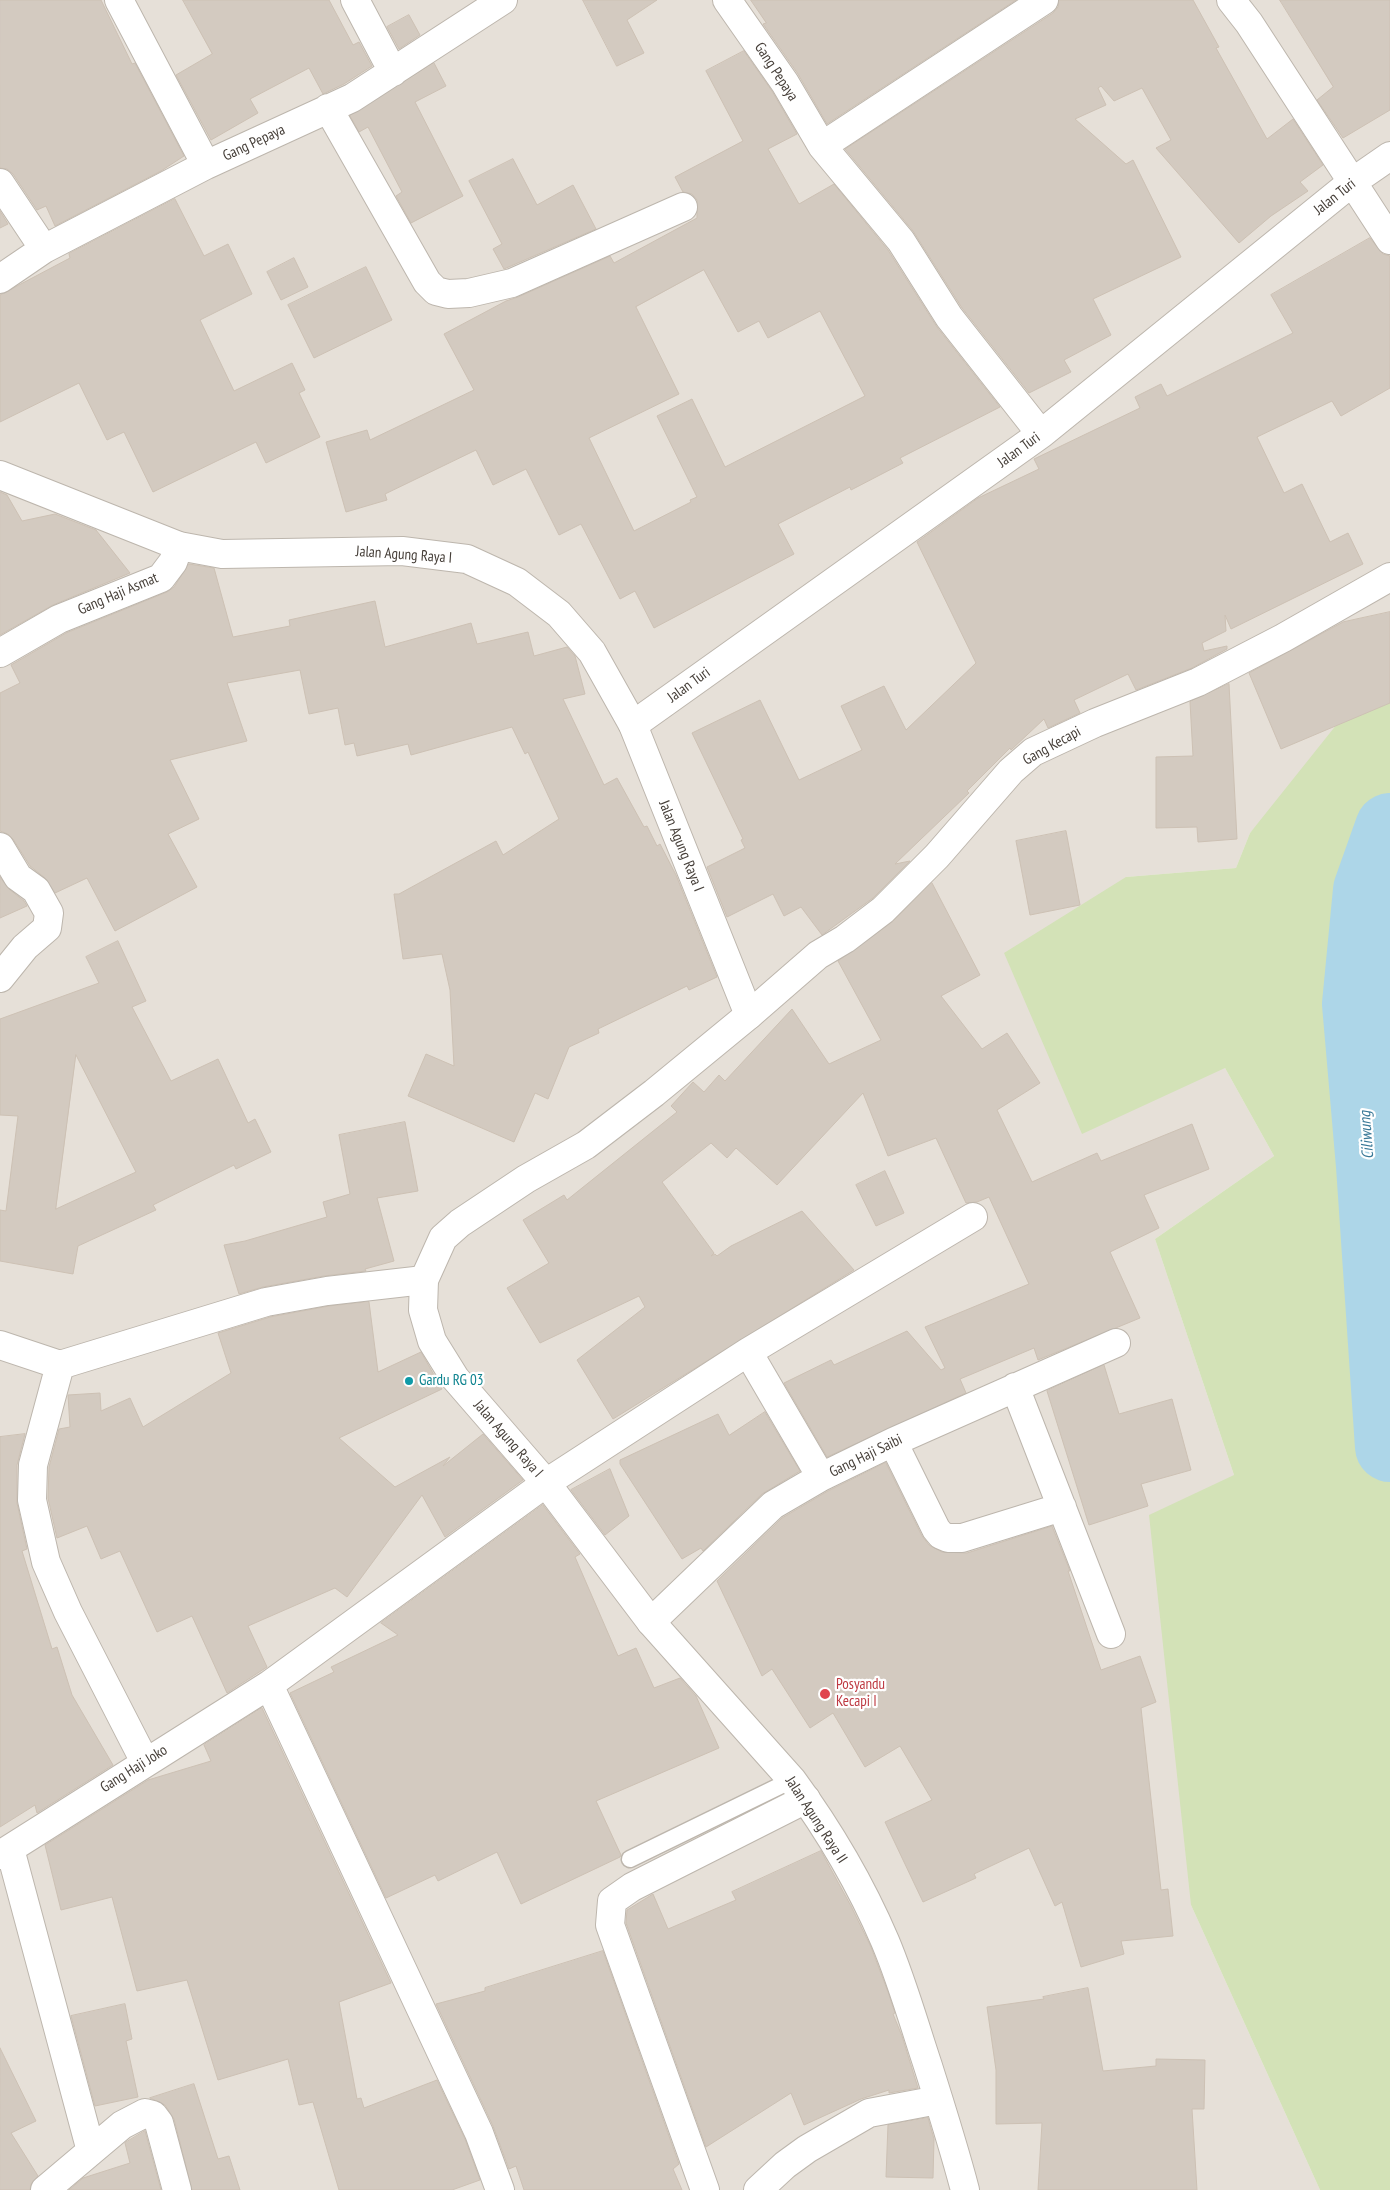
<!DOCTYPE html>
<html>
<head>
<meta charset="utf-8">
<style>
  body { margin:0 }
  canvas { display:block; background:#f3efea }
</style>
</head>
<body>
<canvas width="1390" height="2190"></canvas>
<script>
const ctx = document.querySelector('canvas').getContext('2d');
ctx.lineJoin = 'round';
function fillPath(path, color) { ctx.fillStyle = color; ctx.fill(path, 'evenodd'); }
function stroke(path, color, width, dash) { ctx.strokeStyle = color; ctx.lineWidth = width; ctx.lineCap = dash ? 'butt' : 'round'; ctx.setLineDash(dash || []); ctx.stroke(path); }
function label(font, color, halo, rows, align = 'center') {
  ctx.font = font + ' "PT Sans Narrow",sans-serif'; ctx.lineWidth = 4.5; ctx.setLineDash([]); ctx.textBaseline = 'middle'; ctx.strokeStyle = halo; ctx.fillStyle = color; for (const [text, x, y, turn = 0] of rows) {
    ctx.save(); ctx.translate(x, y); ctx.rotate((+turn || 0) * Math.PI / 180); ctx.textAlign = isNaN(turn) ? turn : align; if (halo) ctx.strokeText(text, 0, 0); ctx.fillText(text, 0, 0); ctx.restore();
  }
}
fillPath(new Path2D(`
  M0,0h1390v687l-140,146 -14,35 -110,9 99,191 49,88 -119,83 79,236 -43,430 129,285h-1320z`), '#e6e0d8');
fillPath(new Path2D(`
  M1390,687v1503h-70l-129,-285 -42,-390 85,-40 -79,-236 119,-83 -49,-88 -143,66 -78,-181 122,-76 110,-9 14,-35 111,-139z`), '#d3e2b7');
stroke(new Path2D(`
  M1390,828l-22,62 -11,114 14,162 19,281`), '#add6e8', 70);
const building = new Path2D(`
  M0,0h101l31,64 3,-1 49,93 -23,15 -106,55 -9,-20 -9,4 -24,-36 -6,-5 -7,-1z
  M183,0h146l24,45 6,-3 13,24 -28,18 -21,10 -14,-26 -59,31 8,14 -47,27 -35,-65 36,-21z
  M583,0h74l-30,20 17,33 -27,13z
  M751,0h265l-189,124 -29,-50 -35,-50 3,-1z
  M1059,0h134l26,47 -3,1 51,91 26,-20 30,46 -23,17 8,9 -37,25 -32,27 -83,-95 15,-8 -29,-52 -28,13 -13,-15 -3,2 8,17 -31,14 51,45 7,-4 48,97 -88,42 18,36 -47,25 7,12 -42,21 -67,-85 -49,-77 -68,-82 208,-136 5,-6z
  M1280,0h110v110l-47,28 -26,-38 16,-13z
  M409,15l11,20 -21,14 -12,-22z
  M744,51l28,40 25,43 -29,15 31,55 35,-20 54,66 49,77 63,80 -100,51 3,5 -52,27 -1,-3 -72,37 16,30 -140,74 -19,-37 -15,8 -39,-75 -22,11 -33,-66 -33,16 -17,-35 -91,44 2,6 -41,12 -20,-70 41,-12 3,10 104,-50 -30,-56 62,-33 12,-4 92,-41 4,7 83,-45v-18l-5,-6 -9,-2 -8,-15 68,-36 -37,-70zM704,270l34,62 21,-11 9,17 52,-27 45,85 -140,71 -33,-68 -35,17 40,81 -7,3 1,2 -57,29 -45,-93 90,-44 -43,-87z
  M434,63l12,23 -31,16 48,94 -52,27 -15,-27 6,-4 -34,-65 -9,5 -9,-16z
  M513,159l24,46 36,-20 23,44 -92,40 -11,-20 9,-5 -33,-63z
  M175,199l29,57 24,-12 24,50 -52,26 34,71 58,-28 13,27 -6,3 21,44 -54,26 -10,-21 -103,50 -29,-60 -17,8 -28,-57 -79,39v-127l70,-37 -1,-4z
  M0,211l8,13 -8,4z
  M1370,238l13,16 7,2v132l-49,28 -9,-15 -75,36 27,56 18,-9 28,58 18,-9 15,31 -132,65 -6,-14 1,16 -24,12 2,8 23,-5v3l-35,19 -56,22 -8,-16 -54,26 6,13 -32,15 -4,-9 -33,31 -1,-2 -43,43 2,2 -74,71 15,-3 -37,37 -51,37 -21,-28 -17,9 -11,-22 -46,23 -20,-50 38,-19 -4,-8 2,-1 -51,-106 68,-33 39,80 63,-30 -21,-44 43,-20 22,44 70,-67 -59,-121 61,-44 61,-29 -5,-10 106,-51 -5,-11 26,-13 6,12 126,-63 -22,-38z
  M294,258l14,29 -27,13 -14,-28z
  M366,267l26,53 -78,38 -26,-53z
  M0,492l7,3 15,26 33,-7 41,16 34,43 -77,32 -53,30z
  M189,564l25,4 19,69 57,-11 -1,-6 86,-19 10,46 86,-24 6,21 51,-12 6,24 33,-9 8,9 10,38 -22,5 41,86 13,-7 27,49 3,-1 10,20 3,-2 16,31 41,102 -28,13 -2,-4 -89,43 1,4 -30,14 -21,52 -13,-6 -21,49 -106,-46 18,-42 28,12 -4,-76 -8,-36 -39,5 -9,-65h5l97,-53 7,14 56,-36 -31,-67 -3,2 -13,-27 -101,28 -3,-11 -51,12 -3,-13 -9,2 -7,-37 -29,6 -9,-44 -73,13 20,58 -77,19 29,59 -31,15 29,53 -82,44 -28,-53 -32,15 -10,-15 -15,-12 -17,-27 -5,-5 -8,-3v-138l20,-10 -9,-18 55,-32 101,-41 7,-5z
  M1390,612v91l-109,46 -32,-76 94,-51z
  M1229,684l8,155 -39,3 -1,-15 -41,1v-71l37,-1 -3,-54z
  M1066,831l14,74 -50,10 -14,-74z
  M0,877l9,12 15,12 3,5 -27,12z
  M932,883l48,92 -39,21 41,53 25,-16 33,50 -43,27 35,72 65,-29 4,8 91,-37 17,45 -65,26 15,33 -49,24 30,66 -102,42 -4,-12 -74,31 6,14 -139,64 -43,-74 47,-23 3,5 73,-34 34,39 4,-2 -20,-41 104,-43 -40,-87 -12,5 -11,1 -30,-65 -48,18 -25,-63 -86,92 -41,-37 -9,10 -16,-15 -49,39 52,71 -3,3 4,-2 2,2 14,-10 71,-35 52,59 -241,149 -36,-59 68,-53 -6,-11 -99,47 -33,-55 42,-25 -26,-43 41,-25 3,5 110,-88 -6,-6 22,-24 11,10 15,-17 6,6 67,-72 37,55 52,-24 -43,-79 54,-39z
  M118,941l28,60 -14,6 39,74 47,-22 30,64 7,-4 16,33 -35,17 -2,-4 -81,40 3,5 -78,36 -5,28 -73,-13v-51l6,1 12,-95 -18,-1v-96l99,-36 -13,-26zM76,1055l60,117 -80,37z
  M405,1122l13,69 -41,7 17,63 -29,8 1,2 -42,5 -61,11 -24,7 -15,-49 21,-4 82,-24 -4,-15 27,-8 -11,-59z
  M885,1171l19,42 -28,13 -20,-41z
  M369,1302l9,70 43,-20 21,37 -103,49 56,49 55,-30 -7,9 40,-32 40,46 -78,57 -23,-42 -75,102 -12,-9 -87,38 19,41 -40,26 -35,-77 -35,16 -37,-81 -19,8 -14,-33 -30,12 -9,-40 1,-31 10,-38 11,-2 -2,-32 32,-2 1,18 29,-13 13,29 88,-54 -13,-40 52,-16 59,-11z
  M1104,1365l15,49 53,-15 19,71 -50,14 7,22 -59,19 -42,-134z
  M765,1412l35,59 -38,23 -59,57 -2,-3 -19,11 -62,-95v-4l98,-46 11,21z
  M25,1434l-8,31v38l10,46 -5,2 30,98 5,-2 15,48 41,70 -76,48 -2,-8 -35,22v-390z
  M886,1463l36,73 7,9 13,7 25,1 85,-27 18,45h-2l33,99 39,-14 16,46 -15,6 20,182 7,-1 5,47 -52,5 3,13 -43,13 -19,-65 -7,4 -26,-58 -55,26 2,4 -53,24 -38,-80 47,-22 -32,-54 -35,21 -32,-54 -23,15 -38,-59 -10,7 -45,-95 65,-63 46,-27z
  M610,1469l19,47 -24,19 -34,-45z
  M543,1505l37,49 -5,3 43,99 18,-8 18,40 26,-10 16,18 23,52 -123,53 25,54 -1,2 -99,47 -24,-52 -59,29 -3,-6 -49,23 -96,-205 44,-21 -3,-5 67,-32 -17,-12z
  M262,1708l129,275 -52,19 18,97 4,-1 3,10 73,-28 28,59 15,41 -28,10h-113l-26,-88 -14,3 -11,-46 -70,21 -31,-100 -50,11 -25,-94 -51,13 -16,-65 103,-65 63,-19 -7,-16z
  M821,1851l30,55 20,41 17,45 7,21 -2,1 9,22 16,52 -29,5v-3l-28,9 -57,26 -13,-32 -85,54 -80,-224 1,-13 26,-16 15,35 68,-29 -4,-8z
  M603,1951l76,213 -6,5 9,21h-158l-8,-24 -7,3 -16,-43 -57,-122 49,-13v-3z
  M1088,1988l15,83 53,-5v-7l49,1 -1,49h-12l5,81h-159l4,-67 -46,1v-54l-9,-63 57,-8 -1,-2z
  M125,2004l7,35 -6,2 12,56 -43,9 -24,-90z
  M0,2048l36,73 -25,12 27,43 -7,8 -1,6h-30z
  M194,2084l24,75 11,-3 11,34h-48l-18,-71 -9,-14 -15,-7z
  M928,2118l6,21 -1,39 -47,-1 2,-52z
  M145,2131l16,59h-92l14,-12 47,-15 -5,-20z`);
fillPath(building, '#d3cac0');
stroke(building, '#cdc1b4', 1);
const service = new Path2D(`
  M630,1859l162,-79`);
const minor = new Path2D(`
  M119,0l87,165
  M355,0l38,72
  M727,0l58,83 37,63 79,95 48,76 92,117
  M1231,0l18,23 141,217
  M328,108l99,174 9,9 12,3 21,-1 43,-10 171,-76
  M822,146l222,-146
  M0,183l44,66
  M0,279l44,-30 162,-84 146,-67 151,-98
  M0,653l59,-34 102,-41 12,-16 6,-16
  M633,725l408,-291 310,-251 39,-27
  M0,847l18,30 18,13 13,23 -2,15 -22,19 -25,31
  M749,1015l69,-60 27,-16 38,-29 54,-54 74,-85 22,-19 62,-29 103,-41 85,-44 107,-61
  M0,1345l60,20 206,-63 61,-11 97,-11
  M748,1352l73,125
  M60,1365l-27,100 -1,35 14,62 22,50 77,150
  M1015,1387l96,247
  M893,1442l43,87 5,6 7,3h14l100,-31
  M651,1622l122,-117 48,-28 72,-35 223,-99
  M269,1685l210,448 21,57
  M10,1849l81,302
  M0,1855l269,-170 277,-202 202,-131 225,-135
  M45,2190l77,-65 23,-12 8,2 6,8 18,67
  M705,2190l-95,-265 2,-24 20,-14 174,-88
  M758,2190l27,-25 22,-16 62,-36 69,-13`);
const tertiary = new Path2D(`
  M0,475l179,71 43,8 180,-3 65,8 50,23 42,32 33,38 41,73 116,290 -95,78 -68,52 -60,34 -66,44 -17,15 -19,42 -1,30 9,31 23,37 91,105 105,139 141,158c36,49 69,105 93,161 17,40 29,83 43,125 13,41 26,82 37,124`);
stroke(service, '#bdb6ad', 19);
stroke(minor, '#bdb6ad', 30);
stroke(tertiary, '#bdb6ad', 30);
stroke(service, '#fff', 16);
stroke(minor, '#fff', 28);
stroke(tertiary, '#fff', 28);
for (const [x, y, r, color] of [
  [409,1381,5,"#0f9aa8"],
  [825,1694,6,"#e0444e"]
]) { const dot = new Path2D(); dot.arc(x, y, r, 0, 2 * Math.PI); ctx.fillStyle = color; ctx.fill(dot); stroke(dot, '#fff', 2); }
label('15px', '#463f39', '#fff', [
  ["Gang Pepaya",776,72,57],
  ["Gang Pepaya",254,143,-25],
  ["Jalan Turi",1335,197,-38],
  ["Jalan Turi",1019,450,-36],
  ["Jalan Agung Raya I",404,555,4],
  ["Gang Haji Asmat",118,594,-23],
  ["Jalan Turi",689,685,-36],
  ["Gang Kecapi",1052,746,-29],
  ["Jalan Agung Raya I",681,846,68],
  ["Jalan Agung Raya I",508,1439,49],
  ["Gang Haji Saibi",866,1456,-26],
  ["Gang Haji Joko",134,1769,-32],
  ["Jalan Agung Raya II",816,1820,57]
]);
label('15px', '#0d838f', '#fff', [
  ["Gardu RG 03",419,1381]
], 'left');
label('15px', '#be3a42', '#fff', [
  ["Posyandu",836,1685],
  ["Kecapi I",836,1702]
], 'left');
label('italic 16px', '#3a7997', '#fff', [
  ["Ciliwung",1367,1135,-94]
]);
</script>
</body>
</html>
